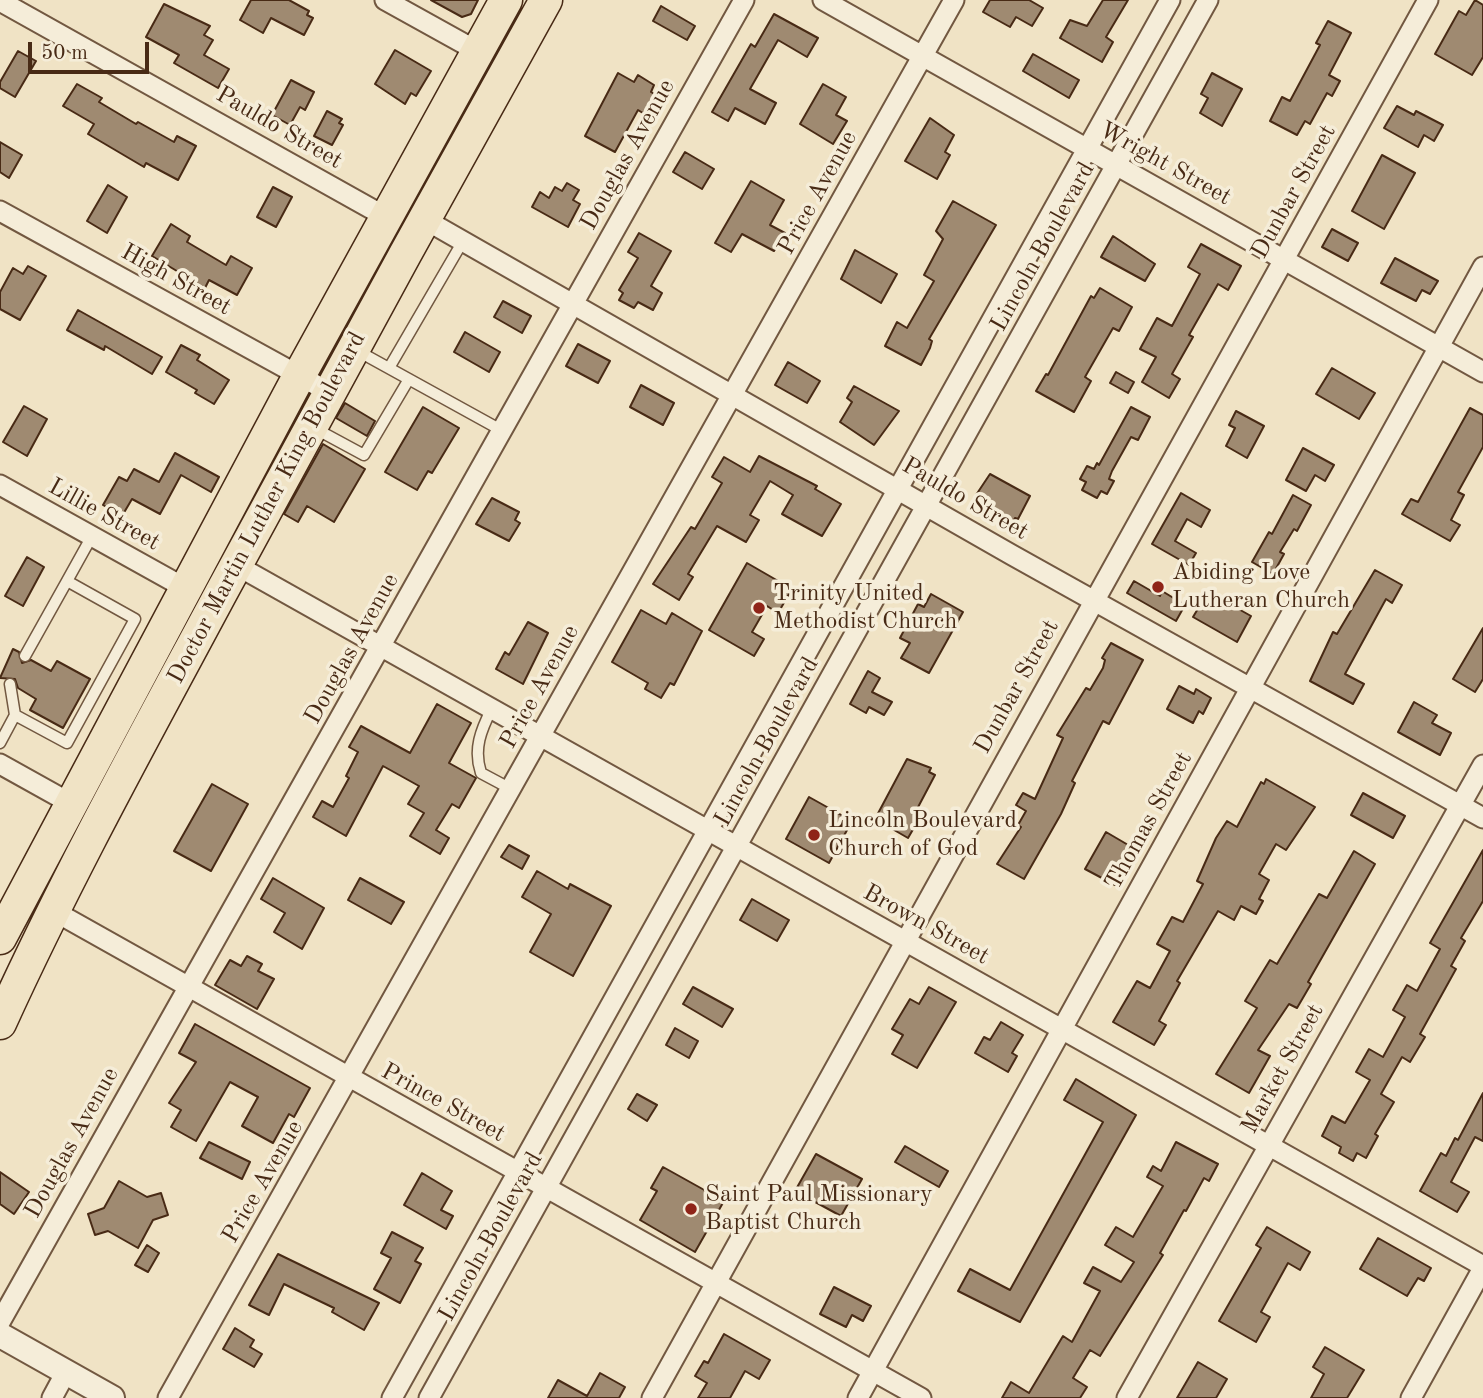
<!DOCTYPE html>
<html>
<head>
<meta charset="utf-8">
<style>
  body { margin:0 }
  #map { position:relative; width:1483px; height:1398px; overflow:hidden; background:#f0e3c5; font-family:"Old Standard TT",serif }
  canvas { display:block }
  .scale { position:absolute; left:28px; top:42px; width:121px; height:32px; box-sizing:border-box; border:4px solid #482a15; border-top:0; padding-left:9px; font-size:21px; line-height:24px; white-space:nowrap; color:#482a15; -webkit-text-stroke:5px #f5edd9; paint-order:stroke }
</style>
</head>
<body>
<div id="map">
<canvas width="1483" height="1398"></canvas>
<div class="scale">50 m</div>
</div>
<script>
const ctx = document.querySelector('canvas').getContext('2d');
ctx.lineJoin = 'round';
function fillPath(path, color) { ctx.fillStyle = color; ctx.fill(path, 'evenodd'); }
function stroke(path, color, width, dash) { ctx.strokeStyle = color; ctx.lineWidth = width; ctx.lineCap = dash ? 'butt' : 'round'; ctx.setLineDash(dash || []); ctx.stroke(path); }
function label(font, color, halo, rows, align = 'center') {
  ctx.font = font + ' "Old Standard TT",serif'; ctx.lineWidth = 7; ctx.setLineDash([]); ctx.textBaseline = 'middle'; ctx.strokeStyle = halo; ctx.fillStyle = color; for (const [text, x, y, turn = 0] of rows) {
    ctx.save(); ctx.translate(x, y); ctx.rotate((+turn || 0) * Math.PI / 180); ctx.textAlign = isNaN(turn) ? turn : align; if (halo) ctx.strokeText(text, 0, 0); ctx.fillText(text, 0, 0); ctx.restore();
  }
}
const building = new Path2D(`
  M251,0h38l20,11 -2,4 6,3 -9,17 -33,-17 -8,15 -23,-13z
  M431,0h47l-7,14 -9,3z
  M990,0h39l14,8 -11,18 -16,-9 -6,10 -27,-15z
  M1103,0h25l-22,37 7,5 -11,20 -42,-24 10,-18 17,6z
  M1475,0l8,5v52l-11,18 -37,-21 24,-43 7,4z
  M164,4l46,22 -6,9 9,5 -9,15 25,14 -11,19 -44,-25 5,-8 -33,-18z
  M661,6l34,20 -8,14 -34,-19z
  M774,14l44,24 -11,19 -29,-17 -28,49 26,14 -11,21 -30,-16 -7,13 -16,-9 39,-68 4,3z
  M1328,21l23,12 -22,42 11,6 -8,15 -5,-3 -17,31 -5,-3 -8,14 -27,-14 12,-24 8,4 30,-56 -4,-2z
  M395,50l36,21 -15,25 -5,-3 -6,11 -30,-20z
  M18,51l18,10 -21,36 -15,-9v-6z
  M1033,54l46,26 -10,18 -46,-27z
  M618,73l16,9 4,-7 16,10 -3,7 7,4 -12,19 -8,-5 -23,42 -30,-16z
  M1212,73l30,16 -20,37 -22,-13 8,-15 -7,-4z
  M291,80l23,12 -9,18 -5,-3 -10,18 -18,-10z
  M77,84l25,14 -3,4 37,22 2,-2 36,20 3,-6 19,10 -18,34 -32,-17 -2,4 -56,-33 6,-10 -31,-18z
  M823,84l23,13 -10,18 11,6 -14,23 -33,-20z
  M1397,106l17,9 2,-4 27,14 -9,16 -10,-6 -6,12 -34,-19z
  M327,111l15,8 -3,4 4,2 -11,20 -18,-9z
  M930,118l24,17 -9,17 5,3 -13,24 -32,-18z
  M0,142l22,13 -13,23 -9,-6z
  M685,152l29,17 -12,20 -29,-17z
  M1382,155l33,18 -31,56 -32,-18z
  M751,181l33,19 -14,25 15,8 -11,18 -32,-17 -11,18 -16,-9z
  M567,183l12,7 -6,10 7,4 -12,23 -36,-20 8,-15 9,6 6,-11 7,4z
  M108,185l19,12 -20,36 -20,-12z
  M273,187l19,10 -16,30 -19,-10z
  M953,201l43,24 -67,114 3,2 -2,7 -9,17 -36,-19 12,-24 10,6 27,-47 -10,-6 19,-36 -7,-8z
  M171,224l19,12 -3,6 39,23 5,-9 21,12 -15,27 -28,-15 -4,8 -53,-32z
  M1332,229l26,14 -10,18 -26,-14z
  M639,233l32,18 -20,35 11,7 -9,17 -15,-8 -4,6 -15,-8 4,-7 -4,-3 19,-32 -10,-6z
  M1113,236l42,28 -10,17 -44,-24z
  M1201,244l40,22 -13,24 -10,-6 -29,51 4,2 -21,37 8,5 -11,19 -27,-16 14,-25 -16,-8 17,-31 15,8 28,-52 -12,-7z
  M855,250l42,24 -16,29 -40,-24z
  M1395,258l43,23 -8,13 -8,-4 -6,11 -35,-18z
  M28,266l18,10 -26,44 -20,-11v-17l13,-24 10,6z
  M1100,288l32,19 -13,24 -6,-3 -28,49 6,4 -17,31 -38,-21 10,-17 2,1 43,-79 3,2z
  M503,301l28,15 -9,17 -28,-16z
  M78,310l84,47 -10,17 -47,-28 -1,4 -37,-20z
  M465,332l35,20 -11,20 -35,-20z
  M578,344l32,17 -12,22 -32,-17z
  M181,345l19,10 -3,5 32,20 -15,24 -19,-11 2,-3 -31,-18z
  M788,362l32,19 -13,22 -32,-18z
  M1332,368l43,25 -16,26 -43,-25z
  M1116,372l18,10 -6,11 -18,-10z
  M641,385l33,18 -11,22 -33,-18z
  M854,386l45,25 -25,34 -34,-23 12,-20 -5,-4z
  M345,403l30,18 -8,15 -31,-18z
  M24,406l23,13 -20,37 -24,-14z
  M423,407l36,21 -27,45 -4,-2 -11,19 -32,-18z
  M1131,407l19,10 -12,23 -7,-3 -19,34 -3,8 5,2 -7,13 -6,-3 -4,7 -15,-8 4,-8 -6,-3 7,-13 7,3 3,-6 2,2z
  M1470,408l13,7v32l-25,45 6,3 -13,25 9,5 -10,16 -48,-27 9,-15 7,3z
  M1236,411l28,15 -17,32 -21,-12 9,-18 -6,-3z
  M323,444l42,25 -31,53 -27,-16 -9,16 -14,-8z
  M1303,448l31,17 -9,16 -10,-6 -9,16 -20,-11z
  M175,453l44,24 -8,15 -30,-17 -21,39 -28,-15 -10,17 -19,-11 16,-28 8,4 7,-12 25,13z
  M759,456l58,30 -2,3 26,15 -19,32 -40,-22 11,-19 -23,-14 -20,34 9,5 -13,22 -29,-16 -29,48 5,3 -14,23 -26,-16 38,-57 4,2 27,-46 -10,-6 12,-20 26,15z
  M990,474l40,22 -12,23 -3,-1 -3,6 -36,-19 3,-8 -3,-2z
  M1181,493l29,17 -9,17 -14,-8 -12,22 21,12 -7,12 -37,-21z
  M1293,495l18,10 -14,26 -3,-2 -14,23 4,2 -11,20 -21,-12 17,-30 3,2z
  M492,498l27,14 -4,8 5,3 -11,18 -33,-17z
  M27,557l17,10 -21,39 -18,-10z
  M747,563l45,26 -14,24 -11,-7 -15,26 12,7 -10,17 -45,-26z
  M1375,570l27,15 -10,18 -6,-4 -41,75 19,10 -11,20 -43,-23 23,-49 4,2z
  M1134,581l26,15 2,-5 23,14 -9,16 -49,-28z
  M1208,592l43,24 -14,26 -44,-25z
  M931,594l32,18 -34,61 -28,-15 9,-15 -10,-5 18,-34 6,3z
  M641,610l25,14 6,-11 30,18 -28,54 -4,-2 -9,15 -16,-9 3,-6 -36,-21z
  M528,622l20,11 -25,51 -27,-15 9,-17 4,3z
  M1483,628v51l-8,13 -22,-13z
  M1111,643l32,17 -34,64 -6,-3 -31,60 3,2 -14,31 -37,65 -27,-15 24,-37 -3,-2 8,-14 -10,-6 7,-12 12,6 28,-61 -6,-3 29,-47 4,2 13,-22 2,-8 -3,-2z
  M13,649l6,3 3,11 9,-3 20,11 6,-10 33,18 -27,49 -33,-18 6,-11 -18,-11 -3,-9 -15,-1z
  M868,671l12,7 -8,14 20,10 -8,13 -15,-8 -3,6 -16,-9z
  M1179,686l15,8 2,-5 15,9 -8,16 -4,-3 -6,12 -26,-14z
  M1414,702l23,13 -5,8 19,10 -11,22 -42,-23z
  M437,704l34,19 -22,40 27,15 -17,30 -7,-4 -16,26 13,8 -9,16 -30,-18 14,-23 -16,-9 11,-18 -36,-20 -37,70 -33,-19 9,-16 11,6 16,-29 -3,-2 12,-24 -9,-5 12,-21 49,27z
  M907,759l24,9 -2,4 6,3 -19,36 6,3 -14,24 -33,-19z
  M1266,779l49,28 -29,43 -10,-6 -17,30 10,6 -10,19 4,2 -7,13 -15,-8 -7,14 -16,-9 -41,70 3,2 -21,38 7,4 -12,20 -41,-23 24,-41 13,7 20,-37 -13,-7 15,-27 11,5 20,-38 -6,-3 19,-43 11,-17 10,6 24,-45 3,2z
  M212,784l36,20 -37,67 -37,-20z
  M1363,793l42,23 -12,22 -42,-23z
  M809,797l43,24 -23,42 -43,-24z
  M1106,832l29,17 -20,36 -30,-16z
  M509,845l20,11 -7,13 -21,-12z
  M1483,850v51l-22,37 4,3 -14,25 5,3 -36,65 5,3 -15,25 -8,-5 -21,37 13,8 -19,32 3,2 -12,22 -9,-5 -4,8 -14,-8 2,-6 -19,-11 10,-20 13,7 25,-43 -14,-8 13,-23 14,8 22,-40 -12,-7 14,-25 10,6 23,-42 -10,-6z
  M1354,851l21,13 -67,118 3,2 -14,24 -8,-4 -31,46 12,6 -21,37 -33,-19 41,-66 -12,-7 25,-41 7,4 42,-70 8,4z
  M537,871l31,18 2,-5 41,22 -38,70 -43,-24 21,-38 -29,-17z
  M273,878l51,30 -22,41 -28,-17 11,-19 -24,-14z
  M360,878l44,24 -13,22 -43,-24z
  M752,899l37,21 -12,21 -37,-21z
  M247,956l15,8 -4,7 16,8 -17,30 -42,-24 15,-25 11,6z
  M693,987l40,22 -11,18 -39,-23z
  M929,987l27,15 -39,66 -25,-14 11,-19 -11,-6 18,-30 9,5z
  M1001,1022l22,13 -11,18 5,3 -9,16 -33,-19 9,-16 6,3z
  M195,1024l115,64 -16,29 -5,-3 -16,29 -31,-17 16,-29 -28,-15 -34,59 -25,-14 10,-17 -12,-7 27,-41 -17,-9z
  M675,1028l23,13 -9,17 -23,-13z
  M1076,1079l60,36 -116,207 -62,-31 12,-22 40,21 93,-168 -39,-22z
  M1483,1093v48l-8,-4 -24,45 18,10 -12,20 -37,-21 21,-38 5,3 9,-18 3,2z
  M637,1094l20,11 -10,16 -19,-12z
  M209,1142l41,20 -8,17 -42,-21z
  M1176,1142l42,22 -9,17 -5,-3 -18,33 -2,-1 -24,43 3,2 -63,101 -10,-6 -17,28 14,9 -7,11h-78l9,-16 18,11 34,-57 9,6 28,-51 -16,-8 9,-16 28,15 13,-20 -29,-17 11,-18 17,10 30,-51 -16,-9 6,-11 8,5z
  M905,1146l43,25 -9,16 -44,-25z
  M816,1154l46,25 -21,37 -46,-25z
  M663,1167l61,34 -29,51 -55,-32 17,-29 -6,-3z
  M0,1172l29,20 -15,22 -14,-10z
  M422,1173l30,18 -11,19 12,6 -7,13 -42,-24z
  M119,1181l28,16 14,-4 7,22 -15,5 -15,28 -30,-17 -13,4 -7,-21 16,-6z
  M1267,1227l43,25 -10,18 -12,-7 -27,49 9,5 -14,25 -37,-21 42,-73 -5,-3z
  M392,1232l31,16 -8,13 6,3 -21,39 -26,-14 17,-31 -10,-5z
  M1378,1238l53,30 -7,13 -6,-3 -11,18 -47,-27z
  M147,1245l12,8 -11,19 -13,-7z
  M278,1254l101,49 -15,27 -32,-18 2,-4 -50,-24 -15,31 -20,-10z
  M834,1287l37,19 -8,15 -11,-6 -6,12 -26,-13z
  M235,1328l19,12 -4,7 12,7 -8,13 -31,-18z
  M724,1334l46,26 -11,19 -14,-8 -15,27h-32l9,-15 -12,-7 9,-15 4,2z
  M1325,1347l39,23 -17,28h-36l13,-24 -11,-7z
  M1198,1362l29,17 -11,19h-39z
  M600,1373l25,14 -6,11h-71l10,-18 29,16z`);
fillPath(building, '#9f8a71');
stroke(building, '#482a15', 2);
const service = new Path2D(`
  M356,350l145,80
  M389,368l74,-127
  M314,428l50,27 45,-76
  M25,656l42,-75
  M10,684l5,31
  M492,708c-11,22 -19,41 -11,65l30,16
  M0,743l15,-28 52,28 68,-124 -68,-38 25,-45`);
const minor = new Path2D(`
  M385,0l92,51
  M823,0l660,372
  M0,1l386,216
  M0,211l329,181
  M424,219l588,336 471,263
  M0,485l185,103
  M236,565l1247,701
  M0,764l70,39
  M52,910l869,488
  M0,1322l744,-1322
  M52,1398l14,-26
  M168,1398l786,-1398
  M392,1398l778,-1398
  M429,1398l779,-1398
  M652,1398l776,-1398
  M858,1398l625,-1131
  M1127,1398l356,-633
  M1411,1398l72,-130`);
const tertiary = new Path2D(`
  M0,1335l112,63`);
const primary = new Path2D(`
  M0,938l299,-562 207,-376
  M0,1023c67,-147 145,-288 221,-430 107,-199 215,-396 325,-593`);
stroke(service, '#725841', 13);
stroke(minor, '#725841', 23);
stroke(tertiary, '#725841', 28);
stroke(primary, '#482a15', 35);
stroke(service, '#f5edd9', 10);
stroke(minor, '#f5edd9', 19);
stroke(tertiary, '#f5edd9', 24);
stroke(primary, '#f0e3c5', 32);
for (const [x, y, r, color] of [
  [1158,587,7,"#8f2418"],
  [759,608,7,"#8f2418"],
  [814,835,7,"#8f2418"],
  [691,1209,7,"#8f2418"]
]) { const dot = new Path2D(); dot.arc(x, y, r, 0, 2 * Math.PI); ctx.fillStyle = color; ctx.fill(dot); stroke(dot, '#f5edd9', 2.5); }
label('24px', '#482a15', '#f5edd9', [
  ["Pauldo Street",279,128,30],
  ["Douglas Avenue",628,155,-61],
  ["Wright Street",1165,164,29],
  ["Dunbar Street",1294,192,-61],
  ["Price Avenue",818,193,-61],
  ["Lincoln Boulevard",1043,247,-61],
  ["High Street",176,280,29],
  ["Pauldo Street",965,499,30],
  ["Doctor Martin Luther King Boulevard",267,508,-62],
  ["Lillie Street",104,515,29],
  ["Douglas Avenue",352,649,-61],
  ["Price Avenue",540,687,-61],
  ["Dunbar Street",1017,687,-61],
  ["Lincoln Boulevard",767,742,-61],
  ["Thomas Street",1149,821,-61],
  ["Brown Street",926,925,29],
  ["Market Street",1283,1069,-61],
  ["Prince Street",443,1103,29],
  ["Douglas Avenue",72,1143,-61],
  ["Price Avenue",263,1182,-60],
  ["Lincoln Boulevard",491,1237,-61]
]);
label('24px', '#482a15', '#f5edd9', [
  ["Abiding Love",1172,573],
  ["Lutheran Church",1172,601],
  ["Trinity United",773,594],
  ["Methodist Church",773,622],
  ["Lincoln Boulevard",828,821],
  ["Church of God",828,849],
  ["Saint Paul Missionary",705,1195],
  ["Baptist Church",705,1223]
], 'left');
</script>
</body>
</html>
